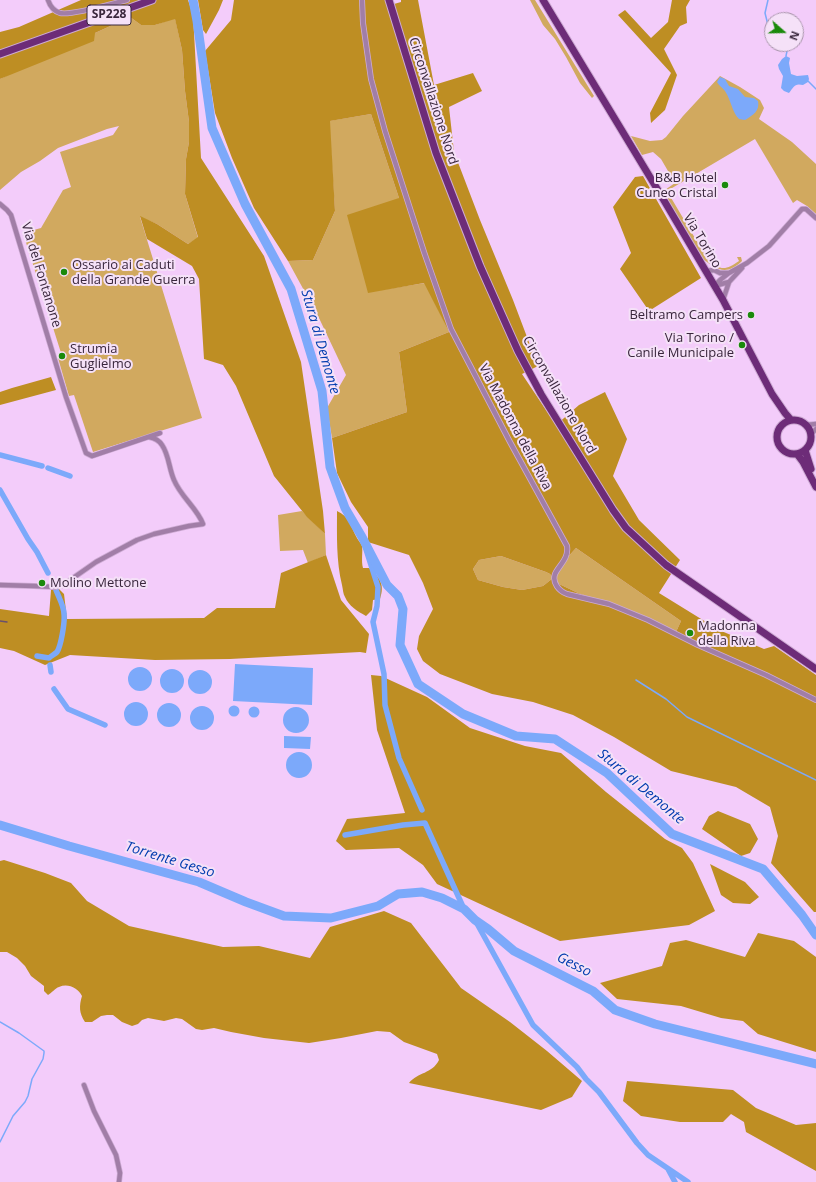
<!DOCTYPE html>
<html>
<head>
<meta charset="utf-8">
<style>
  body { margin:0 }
  #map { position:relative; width:816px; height:1182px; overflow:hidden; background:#f3ccfa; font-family:"Open Sans",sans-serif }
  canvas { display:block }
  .north { position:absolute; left:764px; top:12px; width:40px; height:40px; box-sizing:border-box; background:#f5e1f8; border:1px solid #aa96ad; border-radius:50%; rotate:110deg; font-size:11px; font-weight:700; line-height:16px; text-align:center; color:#39263c }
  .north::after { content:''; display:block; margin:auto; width:14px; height:18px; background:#1a8a0b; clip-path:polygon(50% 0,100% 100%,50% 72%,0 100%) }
</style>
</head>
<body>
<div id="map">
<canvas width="816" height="1182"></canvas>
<div class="north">N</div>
</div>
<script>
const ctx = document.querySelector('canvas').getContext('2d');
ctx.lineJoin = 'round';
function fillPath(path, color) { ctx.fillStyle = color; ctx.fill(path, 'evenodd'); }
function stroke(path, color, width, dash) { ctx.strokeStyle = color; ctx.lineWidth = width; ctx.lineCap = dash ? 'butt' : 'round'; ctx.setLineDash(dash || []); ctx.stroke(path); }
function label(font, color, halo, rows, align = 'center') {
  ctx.font = font + ' "Open Sans",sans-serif'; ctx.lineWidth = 4; ctx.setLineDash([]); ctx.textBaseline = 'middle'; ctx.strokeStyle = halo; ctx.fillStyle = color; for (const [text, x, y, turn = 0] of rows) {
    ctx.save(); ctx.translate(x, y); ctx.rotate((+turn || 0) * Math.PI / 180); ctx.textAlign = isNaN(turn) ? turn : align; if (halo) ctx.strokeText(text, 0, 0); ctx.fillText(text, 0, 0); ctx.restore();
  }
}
fillPath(new Path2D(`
  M530,0h5l59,96 -2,2 -12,-15 -14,-26 -11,-18 -12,-14z
  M130,17l11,8h14l20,-7 7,32 3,41 4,31v20l-3,17 -1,35 13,44 -10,6 -31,-20 -17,-7 62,201 -109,34 -19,-57 -5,1 -11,-38 4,-2 -39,-123 18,-5 22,-38 8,-3 -11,-35 53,-17 6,-9 -12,3 -49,19 -18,13 -19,11 -21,18v-111l95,-46z
  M720,76l20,11 20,13 4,8 -5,11 33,23 24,22v50l-9,-8 -10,-6 -4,3 -38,-64 -88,52 41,69c13,11 18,10 31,1l-2,-4h4l1,4c-15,15 -26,9 -40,-3l-40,-66 13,-9 -14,-24 -8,-7 -11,3 -11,-19 19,5 12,-1 4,-3 17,-21z
  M371,114l28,84 -31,94 57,-9 24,49 -50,20 8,60 -75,26 -5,-30 19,-33 -27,-57 -31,-57 25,-1 22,-49 -6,-90z
  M302,511l23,23 1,21 -18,8 -5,-13 -23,1 -2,-36z
  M576,548l105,73 -5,11 -79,-33 -19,-6 -21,-10v-10l10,-15z
  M501,556l45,16 4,2 3,4 -10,8 -21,4 -19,-3 -25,-7 -5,-11 6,-9z`), '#d1a95f');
fillPath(new Path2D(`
  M81,0h107l5,15 8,143 63,98 37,106 22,149 2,23 -18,-17 -33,-41 -38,-90 -13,-21 -19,-6 -5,-80 -7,-13 -45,-27 -7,-23 17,8 31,20 10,-7 -13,-43 1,-35 3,-17v-20l-4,-31 -3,-41 -7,-31 -20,6h-14l-11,-8 -35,16 -1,8 -94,38v-47l19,-5z
  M198,0h25l-4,10 -13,24 -3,-4z
  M234,0h158l2,4 7,-2v-2h17l16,85 39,-12 9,18 -33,16 5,45 26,68 33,80 25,66 -16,8 34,51 23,-20 26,-13 22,47 -14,37 26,44 41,40 -21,33 60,37 45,19 10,-3 42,29v237h-2l-43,-49 7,-27 -8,-29 -34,-20 -65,-16 -57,-34 -41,-22 -40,-13 -41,-8 -52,-20 -17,-13 -6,-12 2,-13 14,-27 -10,-26 -14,-28 -41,-13v-15l-17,-25 -14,-29 -5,-35 75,-26 -8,-60 50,-20 -25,-49 -56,10 -21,-78 52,-17 -28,-84 -41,7 5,90 -22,49 -25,1 -34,-53 -22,-50 -17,-45 -10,-62 26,-31zM576,548l105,73 -5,11 -79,-33 -19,-6 -21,-10v-10l10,-15zM501,556l45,16 4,2 3,4 -10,8 -21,4 -19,-3 -25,-7 -5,-11 6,-9z
  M672,0h18l-4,7 1,16 -7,3 -16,23 13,26 -12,35 -14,13 -1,-10 21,-40 -53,-58 7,-5 26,28 17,-16z
  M643,176l58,102 -52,33 -29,-42 11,-16 -18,-46 22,-30z
  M51,377l5,13 -56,15v-13l12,-4z
  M337,511c12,5 14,16 20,27 1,2 4,5 5,8 1,5 -1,15 1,22h6c11,10 16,16 11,31l-7,1 -1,10 -6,6c-9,-5 -17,-10 -21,-19 -2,-3 -2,-8 -3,-12 -6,-24 -5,-50 -5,-74z
  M326,555l15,45 28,34 -3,19 -6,-1 -130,7 -75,1 -85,-5 -25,10 -31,-14 -14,-3v-39l49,7 2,-26 8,-1 5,5 3,25 137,-1 13,-10h58l6,-35z
  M371,675l10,1 46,21 43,31 55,18 36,7 45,39 59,47 17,9 11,15 22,48 -26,14 -129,16 -123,-57 -14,-19 -24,-17 -53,2 -10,-9 11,-22 58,-6 -28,-83z
  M718,811l32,13 8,15 -8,14 -9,3 -39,-27 7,-13z
  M4,860l41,13 26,10 16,18 42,25 94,21 36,-1 51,12 20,-31 54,-16 27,12 50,65 49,34 37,29 35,30 -10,16 -31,13 -132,-27c9,-11 23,-9 30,-23l-2,-6 -33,-12 -14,-10 -13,-1 -36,7 -32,5 -45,-5 -33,-6 -17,-4 -12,2 -6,-1 -14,-10 -6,-1 -12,3 -16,-3 -6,2 -4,4 -6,2 -10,-4 -9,-7h-6l-6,1 -9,6h-7c-6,-9 -6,-16 -3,-26 -4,-8 -14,-13 -23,-9 -4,1 -7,6 -11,8l-4,-4v-5l-13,-10 -6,-10 -8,-8 -10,-6h-7v-91z
  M710,864l35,18 14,15 -9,7 -17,-1 -12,-8z
  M758,933l36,8 22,16v95l-58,-18 -15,-13 -22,-3 -40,-12 -64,-7 -17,-16 62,-17 8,-23 16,-3 59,17z
  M627,1081l106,9 23,18 40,17 20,-2v48l-70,-39 -2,-10 -13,-8 -8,8h-43l-39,-6 -18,-15z`), '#be8e23');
fillPath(new Path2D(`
  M786,56l4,2 -1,5 2,11 6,2 11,-1 1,4 -1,3 -5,3c-9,-2 -9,2 -14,8l-5,-2 -3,-3 2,-12 -4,-7 -1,-4 4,-6z
  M720,77l5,2 4,7 9,3 7,8 9,1 4,3c2,10 -5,14 -13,19l-6,-1c-7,-7 -8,-19 -14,-28 -3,-4 -6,-5 -8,-9z
  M235,664l78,4 -1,37 -79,-4z
  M128 679a12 12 0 1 1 24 0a12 12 0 1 1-24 0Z
  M160 681a12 12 0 1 1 24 0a12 12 0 1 1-24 0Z
  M188 682a12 12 0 1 1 24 0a12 12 0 1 1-24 0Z
  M124 714a12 12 0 1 1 24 0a12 12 0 1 1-24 0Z
  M157 715a12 12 0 1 1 24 0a12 12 0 1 1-24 0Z
  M228.5 711a5.5 5.5 0 1 1 11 0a5.5 5.5 0 1 1-11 0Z
  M248.5 712a5.5 5.5 0 1 1 11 0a5.5 5.5 0 1 1-11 0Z
  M190 718a12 12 0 1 1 24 0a12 12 0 1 1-24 0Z
  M283 720a13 13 0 1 1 26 0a13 13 0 1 1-26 0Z
  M284,736l27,1 -1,12 -26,-1z
  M286 765a13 13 0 1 1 26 0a13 13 0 1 1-26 0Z`), '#7ca9fa');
stroke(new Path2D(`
  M768,0l-3,13 3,12 4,3
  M786,44l1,7 -1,5
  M808,81l8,8
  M636,680l30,19 21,18 129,63
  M0,1022l19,11 25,18v2l-1,6 -11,20 -4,17 -3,6 -12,14 -13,26`), '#7ca9fa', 1.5);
stroke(new Path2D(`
  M0,455l42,11
  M48,468l22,8
  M0,490l28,49 9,13 11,21
  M362,537l16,50 -1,19 -4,16 11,52 1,31 14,53 23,52
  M37,656l12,2c2,-2 6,-4 8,-6 4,-6 8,-30 7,-38 0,-8 -5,-16 -8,-24
  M50,665l1,7
  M54,689l14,20 37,16
  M345,835l58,-10 22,-2 39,86
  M475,920l58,105 44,42 9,12 13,13 38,51 11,12 40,27
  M668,1169l7,13`), '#7ca9fa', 5.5);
stroke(new Path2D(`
  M193,0l4,21 15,107 33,76 46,85 31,102 8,76 15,41 17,29 25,48 11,11 5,13 -3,36 18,39 45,30 53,22 39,3 52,34 65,61 91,35 39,46 14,20
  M0,825l69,21 130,36 47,20 38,14 47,2 47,-12 20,-12 24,-2 20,6 22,11 11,11 13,9 26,22 79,40 22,19 40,14 161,40`), '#7ca9fa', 9);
const street = new Path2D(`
  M48,0c2,6 6,11 12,13 12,3 54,-10 67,-13
  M362,0l1,23 8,56 14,52 39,121 27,77 59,113 57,104c2,13 -8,19 -12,28 -3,9 4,17 12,20l42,10 39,16 50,25 68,30 50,25
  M0,204l7,6 4,5 55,182 20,56 6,3 68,-23
  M706,271l8,-1 6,3h9l18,-10 22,-17 33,-37h4l10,9
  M714,286l6,-6 9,-7
  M714,286l15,-4
  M723,300l6,-18 13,-14
  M806,425l10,-1
  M811,434l5,-5
  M0,585l34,1 21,1 8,-2 33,-23 41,-22 17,-6 35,-8 14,-2c-6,-16 -22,-27 -29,-44 -5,-11 -5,-25 -12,-35 -3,-5 -8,-7 -13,-8
  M84,1085l10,26 22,44 4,18 -1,9`);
const primary = new Path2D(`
  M389,0l47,153 44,113 38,85 23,43 72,116 13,18 40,37 150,104
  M543,0l113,187 67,113 49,94 13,19 6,7
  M0,54l152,-54
  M777 437a17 17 0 1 1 34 0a17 17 0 1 1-34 0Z
  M805,450l6,19
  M797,454l6,8 13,25`);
stroke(street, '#ceabd4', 6);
stroke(primary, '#ceabd4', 9);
stroke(street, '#a17ea7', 4.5);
stroke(primary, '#6d2c78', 7);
stroke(new Path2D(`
  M0,621l7,1`), '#69506d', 1.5);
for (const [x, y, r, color] of [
  [725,185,4,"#1a8a0b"],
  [64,272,4,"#1a8a0b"],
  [751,315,4,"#1a8a0b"],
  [742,345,4,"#1a8a0b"],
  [62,356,4,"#1a8a0b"],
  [42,583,4,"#1a8a0b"],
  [690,633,4,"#1a8a0b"]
]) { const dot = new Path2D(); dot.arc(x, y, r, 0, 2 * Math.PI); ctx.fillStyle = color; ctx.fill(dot); stroke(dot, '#f5e1f8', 1.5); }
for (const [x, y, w] of [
  [109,15,44]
]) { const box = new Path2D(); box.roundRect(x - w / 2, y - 10, w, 20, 3); ctx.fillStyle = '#f5e1f8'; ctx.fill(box); stroke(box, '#39263c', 1); }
label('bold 12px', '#39263c', null, [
  ["SP228",109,15]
]);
label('13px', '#39263c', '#f5e1f8', [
  ["Circonvallazione Nord",433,101,72],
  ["Via Torino",702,241,59],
  ["Via del Fontanone",41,275,73],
  ["Circonvallazione Nord",559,395,60],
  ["Via Madonna della Riva",515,427,62]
]);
label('13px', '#39263c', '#f5e1f8', [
  ["B&B Hotel",717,178,"right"],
  ["Cuneo Cristal",717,193,"right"],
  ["Ossario ai Caduti",72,265],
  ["della Grande Guerra",72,280],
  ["Beltramo Campers",743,315,"right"],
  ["Via Torino /",734,338,"right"],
  ["Canile Municipale",734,353,"right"],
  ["Strumia",70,349],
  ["Guglielmo",70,364],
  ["Molino Mettone",50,583],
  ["Madonna",698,626],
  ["della Riva",698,641]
], 'left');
label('italic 14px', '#003caf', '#f5e1f8', [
  ["Stura di Demonte",320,342,74],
  ["Stura di Demonte",641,787,40],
  ["Torrente Gesso",170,860,17],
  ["Gesso",574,965,27]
]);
</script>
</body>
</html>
